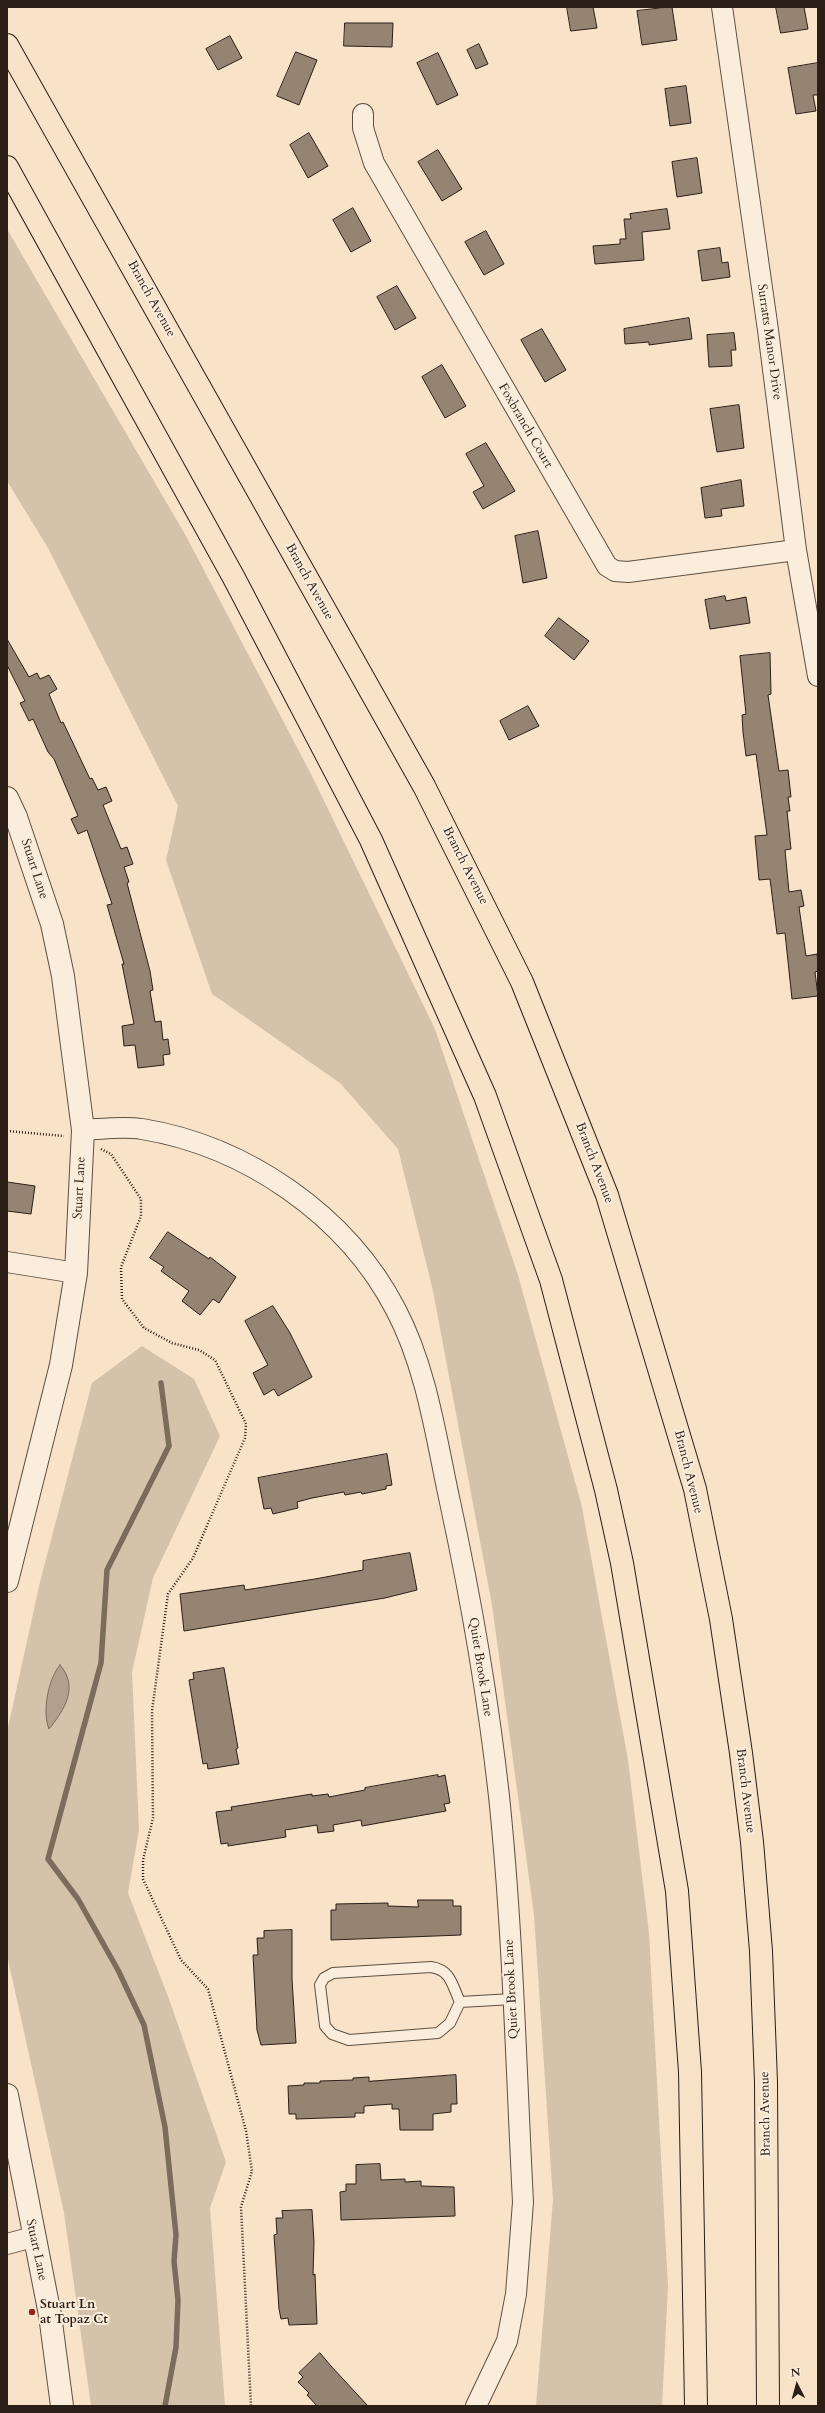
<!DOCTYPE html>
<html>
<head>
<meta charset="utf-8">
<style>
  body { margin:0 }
  #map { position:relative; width:825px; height:2413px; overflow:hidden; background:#f8e3c8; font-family:Cardo,serif }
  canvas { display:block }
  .frame { position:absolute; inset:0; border:8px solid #2b1e17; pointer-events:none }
  .north { position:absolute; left:777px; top:2365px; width:40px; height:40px; -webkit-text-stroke:3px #faeddb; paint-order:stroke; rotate:354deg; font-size:11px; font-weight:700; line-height:16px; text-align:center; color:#2b1e17 }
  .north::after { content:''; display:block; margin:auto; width:14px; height:18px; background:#2b1e17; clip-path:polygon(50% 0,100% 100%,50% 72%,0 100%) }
</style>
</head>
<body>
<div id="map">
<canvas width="825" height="2413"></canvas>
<div class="frame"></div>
<div class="north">N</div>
</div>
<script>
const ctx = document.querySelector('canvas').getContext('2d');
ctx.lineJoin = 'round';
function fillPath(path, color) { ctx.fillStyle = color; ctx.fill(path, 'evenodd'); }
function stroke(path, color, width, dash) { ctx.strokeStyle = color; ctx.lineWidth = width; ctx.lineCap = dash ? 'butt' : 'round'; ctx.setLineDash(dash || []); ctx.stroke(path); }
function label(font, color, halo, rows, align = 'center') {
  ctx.font = font + ' Cardo,serif'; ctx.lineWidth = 4; ctx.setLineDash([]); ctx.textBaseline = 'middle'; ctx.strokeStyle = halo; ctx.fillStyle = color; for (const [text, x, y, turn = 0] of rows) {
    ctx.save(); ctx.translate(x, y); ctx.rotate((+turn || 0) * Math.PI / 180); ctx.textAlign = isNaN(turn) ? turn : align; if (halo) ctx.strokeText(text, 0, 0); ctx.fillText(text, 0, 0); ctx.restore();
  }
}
fillPath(new Path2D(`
  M7,229l179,307 125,238 124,255 83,246 64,232 46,253 21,173 19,354 -6,119h-126l17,-206 -19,-285 -42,-310 -59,-314 -35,-142 -58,-66 -128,-89 -46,-134 12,-54 -130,-258 -41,-67z
  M142,1346l52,33 26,57 -67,142 -21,94 7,158 -11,63 41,106 57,163 -16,46 15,198h-134l-27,-193 -57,-258v-223l33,-150 52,-199z`), '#d5c2aa');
const water = new Path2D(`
  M60,1665c19,22 5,44 -11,64 -7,-17 -1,-50 11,-64z`);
fillPath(water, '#b2a08c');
stroke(water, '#7c6c5d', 1);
stroke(new Path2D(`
  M161,1383l8,63 -62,124 -6,93 -53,196 30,40 40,71 26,55 21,102 11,108 -2,26 4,39 -2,47 -11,59`), '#7c6c5d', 5.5);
const building = new Path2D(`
  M567,7h26l4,21 -26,3z
  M672,7l5,33 -35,5 -5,-34z
  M776,7h28l4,22 -27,4z
  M345,23h48l-1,24 -48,-1z
  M230,36l12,22 -24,12 -12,-21z
  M479,44l9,20 -12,5 -9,-19z
  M296,52l21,8 -18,45 -22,-9z
  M438,53l20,42 -21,10 -20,-42z
  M818,63v32h-5l3,16 -20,3 -8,-46z
  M686,86l5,37 -21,3 -5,-37z
  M309,133l19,33 -20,12 -18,-33z
  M438,150l24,39 -20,12 -24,-39z
  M697,158l5,35 -25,4 -5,-35z
  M353,208l18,33 -20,11 -18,-32z
  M667,209l3,20 -28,3 2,28 -49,4 -2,-18 27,-2v-5h6l-2,-20h7l-1,-5z
  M486,231l18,33 -20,11 -19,-33z
  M720,248l2,15 6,-1 2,15 -28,4 -4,-30z
  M397,286l19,32 -21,12 -18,-33z
  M689,318l3,21 -43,6v-3l-24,2 -1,-15z
  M542,329l24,41 -21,12 -24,-42z
  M734,333l2,17h-5l1,16 -23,1 -2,-32z
  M442,365l24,41 -21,12 -23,-41z
  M739,405l5,43 -27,4 -7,-43z
  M486,443l29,48 -32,18 -10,-17 11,-6 -18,-32z
  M741,480l3,26 -23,3 1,7 -17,2 -4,-30z
  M538,531l9,47 -24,5 -8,-47z
  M725,596l1,5 20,-4 4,26 -40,6 -5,-29z
  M559,618l30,23 -15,19 -29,-24z
  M7,639l22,38 8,-4 3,6 9,-4 8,14 -8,5 12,29 2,-1 27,57 2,-1 6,12 8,-3 6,14 -9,4 18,44 6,-2 6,17 -9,3 5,15 -2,1 23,88 3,19 -3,1 5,31 6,-1 2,19 5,-1 2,15 -7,1 1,10 -26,3 -3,-23 -11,1 -2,-20 12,-2 -12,-60h2l-17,-59 5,-1 -25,-74 -9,4 -7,-15 7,-3 -24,-57 -6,-7 -15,-33 -4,2 -9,-18 5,-2 -18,-36z
  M770,653l1,41 -3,1 11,76 9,-1 3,27h-3l2,14h-3l4,38 -6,1 4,42 12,-2 3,16 -5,1 7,49 11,-2 1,10v7l-3,1 3,24 -26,3 -7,-66 -8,1 -7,-55 -11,1 -4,-44 12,-1 -11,-81 -10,2 -3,-24 -1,-17 4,-1 -6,-58z
  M528,706l11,20 -30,14 -9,-19z
  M7,1182l28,4 -4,28 -24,-3z
  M168,1232l41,27 1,-2 26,20 -17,26 -6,-4 -13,16 -18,-14 7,-10 -28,-20 3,-4 -14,-9z
  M273,1306l17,27 22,44 -34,19 -4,-7 -10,6 -11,-22 15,-8 -23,-44z
  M387,1454l5,31 -6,1v3l-24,5 -1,-2 -16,3 -1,-3 -32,6 -15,4 1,6 -25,6 -2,-6 -7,1 -6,-31z
  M410,1553l7,37 -32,8 -201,33 -4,-37 64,-9 1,5 70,-11 48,-9v-9z
  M224,1668l14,80 -2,1 3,15 -31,5 -1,-6 -4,1 -14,-84 5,-1 -1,-6z
  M438,1775v2l7,-2 5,28 -6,1 2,7 -84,15 -1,-6 -28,5 1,6 -16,2 -1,-8 -32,5 1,7 -58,9v-3l-7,1 -5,-32 16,-2 -1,-3 81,-13v2l16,-2 1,3 36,-7v-2z
  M418,1900h35v6h8v29l-130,5v-30h5v-6l52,-1v3l30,1z
  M292,1930v49l4,64 -35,2 -4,-15 -4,-75h5l-1,-17h7v-7z
  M456,2075l1,29h-6v8l-18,2v16h-33l-1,-21h-7v-5l-28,2v7h-9v4l-59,2v-5h-7l-1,-28 16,-1v-2h16v-2l33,-1v-2l16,-1v4z
  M380,2164l1,16 24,-1v3l16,-1v5l33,1 1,29 -114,4 -1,-28 6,-1v-7h10v-19z
  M312,2210l2,32 -1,33 2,-1 2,50 -28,1 -1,-7 -7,1 -2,-10 -5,-74 3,-1 -1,-16h7l-1,-7z
  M320,2353l11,13 37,40h-51l-10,-11 2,-2 -11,-11 5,-5 -4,-4z`);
fillPath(building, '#968473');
stroke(building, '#2b1e17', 1);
const service = new Path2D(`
  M431,1967c20,3 21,18 29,35l-10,21 -12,10 -89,7 -17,-6 -7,-8 -5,-41 4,-7 9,-5z
  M460,2002l53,-3`);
const minor = new Path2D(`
  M722,7l46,323 28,220 22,126
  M363,114v14l11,35 233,403 8,5 13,1 168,-22
  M83,1130c19,-1 40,-4 59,-1 104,17 205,86 254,181 31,59 40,128 54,192 21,97 38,195 49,294 14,135 17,271 24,406l-7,92 -9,47 -31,65
  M7,1262l69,11
  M7,2244l26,-7`);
const tertiary = new Path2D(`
  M7,798l9,19 36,107 11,52 20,154 -7,143 -15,92 -54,216
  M7,2095l43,220 12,91`);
const motorway = new Path2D(`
  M7,45l417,741 98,196 85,213 88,294 26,130 20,134 11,89 9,109 5,131 2,324
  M7,167l227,411 137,262 114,256 66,184 55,210 16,73 55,328 13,181 6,334`);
stroke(service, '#5e4f43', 12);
stroke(minor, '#5e4f43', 22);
stroke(tertiary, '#5e4f43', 24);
stroke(motorway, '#2b1e17', 24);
stroke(new Path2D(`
  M7,1131l57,5
  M101,1149l10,5 30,45v17l-20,51 1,32 22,29 28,15 27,7 16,10 31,64 -1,14 -52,120 -25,36 -16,117 1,107 -10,42v19l38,81 27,29 38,142 6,40 -11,36 10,199`), '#2b1e17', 2.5, [1, 2]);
stroke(service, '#faeddb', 10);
stroke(minor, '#faeddb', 20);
stroke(tertiary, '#faeddb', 22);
stroke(motorway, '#f8e3c8', 22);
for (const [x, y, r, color] of [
  [32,2312,4,"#8f2418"]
]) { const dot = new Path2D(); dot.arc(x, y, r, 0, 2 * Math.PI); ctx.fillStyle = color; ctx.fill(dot); stroke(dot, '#faeddb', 1.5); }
label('13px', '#2b1e17', '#faeddb', [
  ["Branch Avenue",151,299,61],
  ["Surratts Manor Drive",769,342,82],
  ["Foxbranch Court",525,426,60],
  ["Branch Avenue",309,582,61],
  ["Branch Avenue",465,866,63],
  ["Stuart Lane",34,869,72],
  ["Branch Avenue",594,1163,69],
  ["Stuart Lane",80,1188,-87],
  ["Branch Avenue",688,1472,76],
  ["Quiet Brook Lane",480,1667,81],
  ["Branch Avenue",745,1791,83],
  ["Quiet Brook Lane",512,1989,-93],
  ["Branch Avenue",766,2114,-91],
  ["Stuart Lane",36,2250,78]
]);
label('bold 13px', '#2b1e17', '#faeddb', [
  ["Stuart Ln",40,2305],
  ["at Topaz Ct",40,2320]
], 'left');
</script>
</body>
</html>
